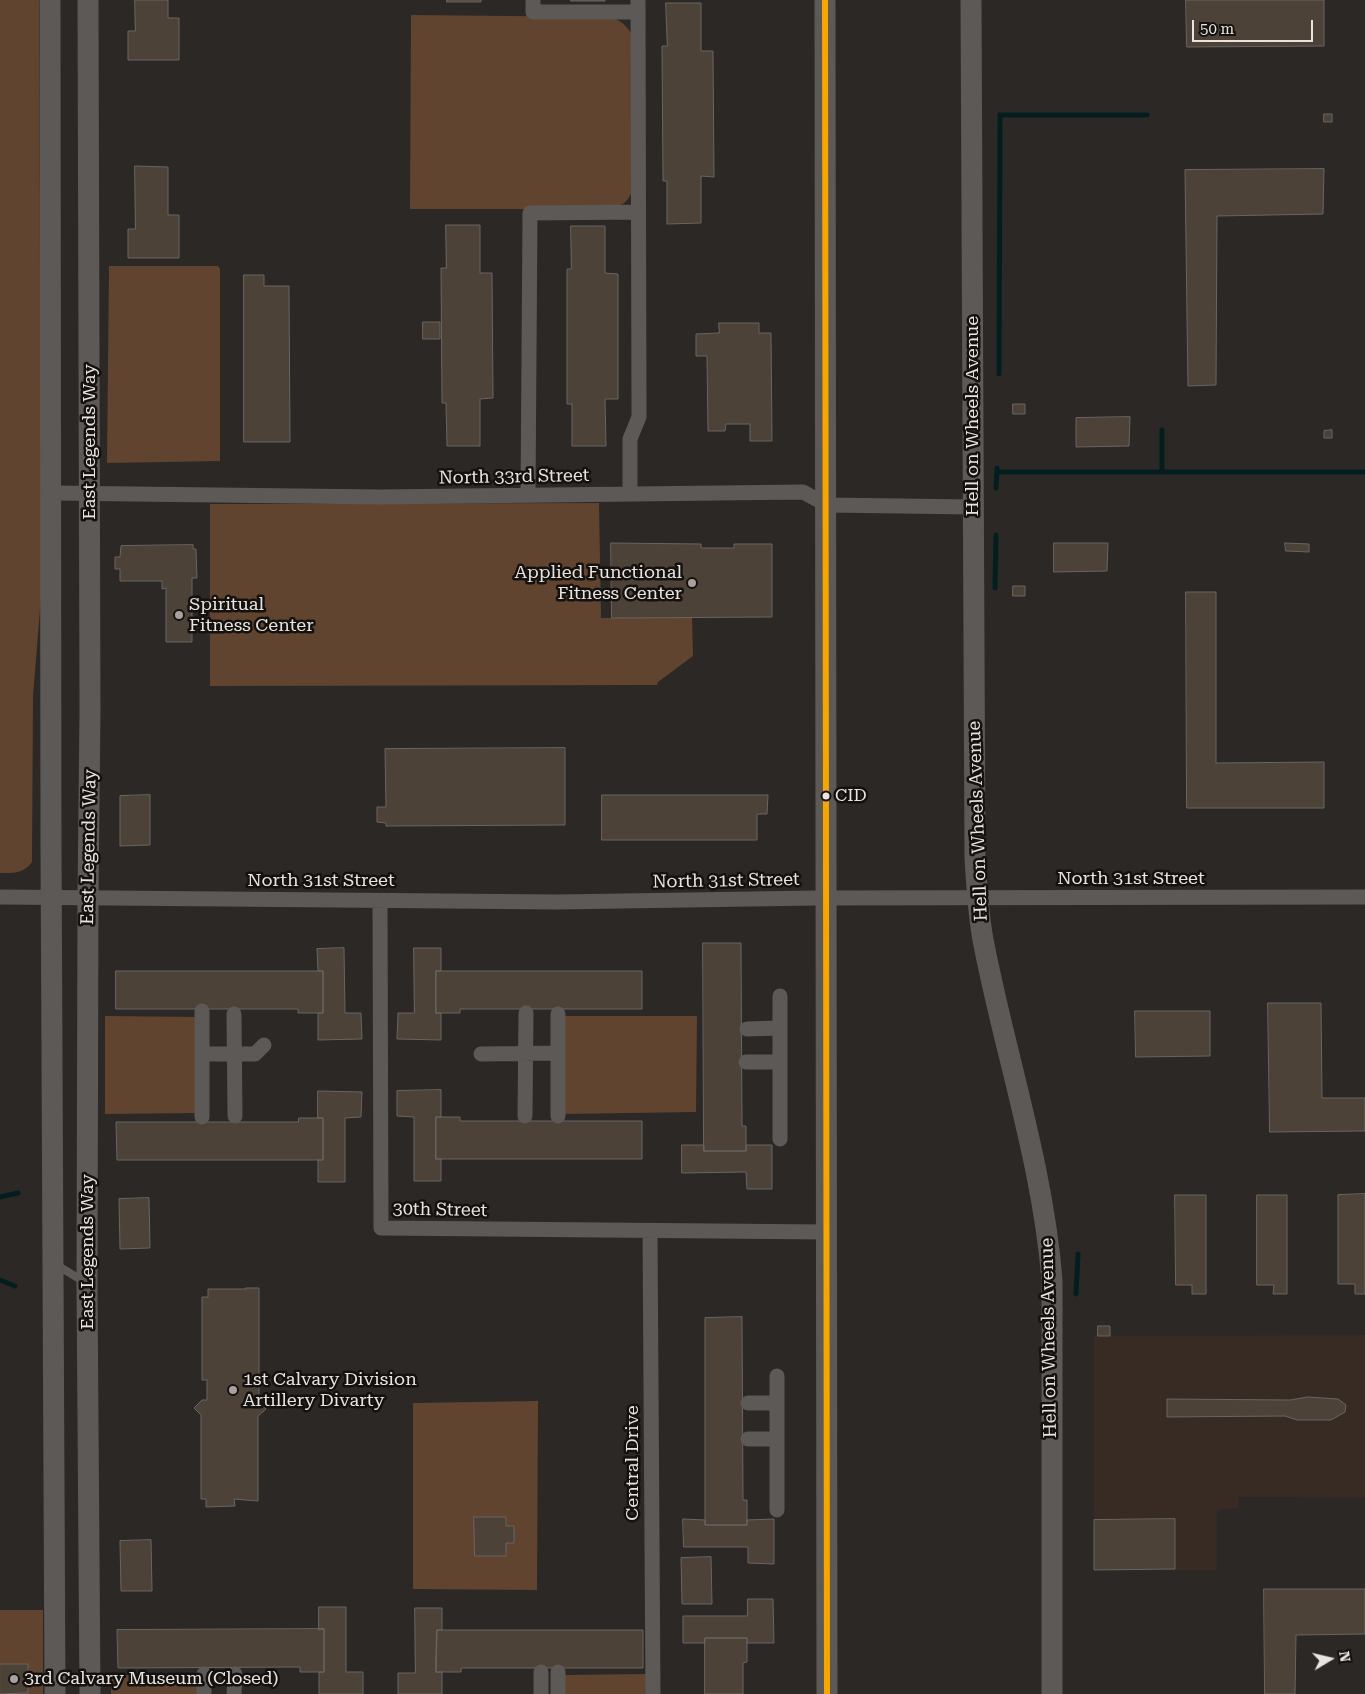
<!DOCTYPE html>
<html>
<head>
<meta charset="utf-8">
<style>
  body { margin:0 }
  #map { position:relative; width:1365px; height:1694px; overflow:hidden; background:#2c2825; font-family:"Roboto Serif",serif }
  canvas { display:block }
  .north { position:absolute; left:1305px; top:1634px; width:50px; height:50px; -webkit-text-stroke:4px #14110e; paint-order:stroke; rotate:81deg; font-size:14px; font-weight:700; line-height:20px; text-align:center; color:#e9e4e1 }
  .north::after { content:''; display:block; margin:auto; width:18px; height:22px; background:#e9e4e1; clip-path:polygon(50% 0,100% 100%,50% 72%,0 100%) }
  .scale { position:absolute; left:1192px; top:20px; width:121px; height:22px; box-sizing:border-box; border:2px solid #e9e4e1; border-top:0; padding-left:6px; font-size:15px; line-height:18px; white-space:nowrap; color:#e9e4e1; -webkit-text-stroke:4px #14110e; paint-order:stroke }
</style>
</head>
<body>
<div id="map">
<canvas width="1365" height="1694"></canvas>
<div class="north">N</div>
<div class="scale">50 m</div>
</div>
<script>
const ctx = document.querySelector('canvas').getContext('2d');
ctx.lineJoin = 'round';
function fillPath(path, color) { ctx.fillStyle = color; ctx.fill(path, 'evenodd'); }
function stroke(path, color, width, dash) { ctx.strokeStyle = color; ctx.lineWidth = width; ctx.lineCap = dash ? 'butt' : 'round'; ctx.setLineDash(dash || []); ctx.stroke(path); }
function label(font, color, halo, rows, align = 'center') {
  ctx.font = font + ' "Roboto Serif",serif'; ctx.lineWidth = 5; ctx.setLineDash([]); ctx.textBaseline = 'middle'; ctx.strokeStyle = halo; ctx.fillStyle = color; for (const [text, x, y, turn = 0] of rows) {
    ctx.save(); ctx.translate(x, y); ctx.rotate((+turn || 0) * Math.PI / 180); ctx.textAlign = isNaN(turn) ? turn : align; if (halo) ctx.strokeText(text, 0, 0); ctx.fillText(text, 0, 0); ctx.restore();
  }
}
fillPath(new Path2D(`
  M1365,1335v163l-127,-1v11l-21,2v60h-123v-234z`), '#372b23');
fillPath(new Path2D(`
  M0,0h39l2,597 -8,99 -1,166c-9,12 -18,11 -32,11z
  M411,15l199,2c11,3 16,8 23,19l1,151c-7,17 -10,18 -28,22h-196z
  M109,266h109l2,3v192l-113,2z
  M599,503l2,115 91,-1 1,39 -35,26 -1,3 -447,1v-182z
  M105,1016l92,1v96l-92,1z
  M563,1016h134l-1,96 -132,2z
  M538,1401l-1,189 -124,-1v-186z
  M0,1610h43v84h-43z
  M646,1674v20h-83v-19z
  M111,1675h87v19h-87z`), '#60442f');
stroke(new Path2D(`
  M999,374l1,-259h147
  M997,472h368
  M1162,472v-42
  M996,488l1,-20
  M995,588l1,-53
  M0,1197l18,-4
  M0,1280l15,6
  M1076,1294l2,-40`), '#041e20', 5);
const building = new Path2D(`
  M135,0h33v18h11v42h-51v-29h7z
  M447,0h34v2h-34z
  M571,0h34v1h-34z
  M1186,0h138v46l-137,1z
  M666,3h35v48h12l1,126 -13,-1v47l-34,1v-43h-4l-1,-135h5z
  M1324,114h8v8h-8z
  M135,166l33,1v48h11v43h-51v-29h7z
  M1324,169l-1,45 -106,2 -1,169 -28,1 -3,-216z
  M446,225h34v48h12l1,125 -13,1v47h-33l-1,-43h-4l-1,-135h5z
  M571,226h34v47l13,1v125h-13l1,47h-34v-42h-5v-135h4z
  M244,275h20v11h25l1,156h-46z
  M423,322h17v17h-17z
  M719,323h40v10h12l1,108h-22v-17h-24l-1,7h-17l-1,-75h-11v-22l23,-1z
  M1013,404h12v10h-12z
  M1130,417l-1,29 -53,1v-29z
  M1332,430v8h-8v-7z
  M611,543l90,1v4h33v-4h38v73l-160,1z
  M1054,543h54l-1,28 -53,1z
  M1285,543l24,1v8l-23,-1z
  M193,545v4h3l1,29h-5v64h-26v-54l-4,1v-8h-42v-12h-5v-12h5l1,-11z
  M1013,586h12v10h-12z
  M1186,592h30v171l108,-1v46h-137z
  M565,748v77l-179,1v-3l-9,-1v-15h9l-1,-58z
  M150,795v50l-30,1v-50z
  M602,795h166l-1,19h-10v26h-155z
  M703,943h38l1,183h4v25h-42z
  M344,948l1,65h16l1,26 -44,1v-27h5v-42h-5l-1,-22z
  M414,948h27v23h-5v42h5v27l-44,-1 1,-26h16z
  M116,971h207v42h-25v-4h-182z
  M436,971h206v38h-182v4h-24z
  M1268,1003h53l1,95h43v33l-95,1z
  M1135,1011h75v45l-74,1z
  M441,1090v27h-5v42h5v22h-27v-64l-17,-1v-25z
  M318,1091l44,1 -1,25 -16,1v64h-27v-22h5v-42h-5z
  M436,1117h24v4h182v38h-206z
  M299,1118h24v42h-206l-1,-38h182z
  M682,1145h22v6h42v-6h26v44h-25l-1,-17 -64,1z
  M1365,1194v100h-10v-10h-17v-89z
  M1175,1195h31v99h-14v-9h-16z
  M1257,1195h30v99h-14l1,-9h-17z
  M149,1198l1,50 -30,1 -1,-50z
  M246,1288h13v113l7,8 -8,7v85l-24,-2 1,7 -29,1v-8h-5v-84l-7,-7 8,-8h5v-20h-5v-83h6v-8h38z
  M742,1317l1,183h4v25h-42v-207z
  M1098,1326h12v10h-12z
  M1308,1397l30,2 8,6 -1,7 -14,8h-34l-12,-4 -118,1v-18l123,1z
  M474,1517h32v9h8v17h-8v13h-31z
  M683,1519l22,1v5h42v-5l27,-1v45l-26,-1v-16h-64z
  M1175,1519v50l-81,1v-50z
  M151,1540l1,51h-31l-1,-50z
  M711,1557l1,47h-30l-1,-46z
  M1264,1589h101v45l-69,1 -1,59h-30z
  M748,1599h25l1,44h-27v-5h-42v5h-22v-27h64z
  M319,1607h27v65h17v22h-44v-22h5v-43l-5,1z
  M415,1608h27v22h-5l-1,42h6v22h-44v-21h17z
  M324,1629v43h-24v-5l-182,1 -1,-38z
  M437,1630h206v38h-182v4h-25z
  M705,1638h42v24l-4,1v31h-38z
  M0,1664h28v29l-28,1z`);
fillPath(building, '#4d4238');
stroke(building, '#696563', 1);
stroke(new Path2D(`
  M55,1264l28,17`), '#5c5957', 8);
stroke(new Path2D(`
  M533,0v12h105
  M52,493l328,4 423,-5 24,13 146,2
  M630,494v-55l9,-22 -1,-417
  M528,495l2,-282 108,-1
  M0,897l557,5 259,-4 549,-1
  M380,901l1,327 445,4
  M202,1011v106
  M234,1014l1,102
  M558,1014v102
  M747,1029l33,-1
  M202,1054h53l9,-9
  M481,1054l77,-1
  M746,1062h34
  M525,1116l1,-103
  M780,1139v-143
  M650,1231l3,463
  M777,1376v134
  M748,1403h29
  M748,1439h29
  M558,1672v22
  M204,1694v-20
  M234,1694l1,-20
  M541,1694v-22`), '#5c5957', 15);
stroke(new Path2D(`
  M50,0c2,565 -1,1129 5,1694
  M88,0l2,711 -2,186 -1,387 3,410
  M825,0l2,1694
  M971,0l4,858c2,29 3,58 9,87 22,112 59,221 68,335v414`), '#5c5957', 21);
stroke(new Path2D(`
  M825,0l2,1694`), '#f7a600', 6);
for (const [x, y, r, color] of [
  [692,583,5,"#a7a29f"],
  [179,615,5,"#a7a29f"],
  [826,796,4.5,"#e9e4e1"],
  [233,1390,5,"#a7a29f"],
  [14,1679,5,"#a7a29f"]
]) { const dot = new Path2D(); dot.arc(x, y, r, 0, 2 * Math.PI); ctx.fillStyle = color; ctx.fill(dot); stroke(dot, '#14110e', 2); }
label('17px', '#e9e4e1', '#14110e', [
  ["CID",835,796]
], 'left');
label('18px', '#e9e4e1', '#14110e', [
  ["Hell on Wheels Avenue",973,416,-90],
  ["East Legends Way",90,442,-90],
  ["North 33rd Street",514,477,-1],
  ["Hell on Wheels Avenue",978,821,-92],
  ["East Legends Way",89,847,-89],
  ["North 31st Street",1131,879],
  ["North 31st Street",321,881],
  ["North 31st Street",726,881,-1],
  ["30th Street",440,1210,1],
  ["East Legends Way",88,1252,-90],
  ["Hell on Wheels Avenue",1049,1338,-91],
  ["Central Drive",633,1463,-90]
]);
label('18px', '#e9e4e1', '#14110e', [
  ["Applied Functional",682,573,"right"],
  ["Fitness Center",682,594,"right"],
  ["Spiritual",189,605],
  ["Fitness Center",189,626],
  ["1st Calvary Division",243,1380],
  ["Artillery Divarty",243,1401],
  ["3rd Calvary Museum (Closed)",24,1679]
], 'left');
</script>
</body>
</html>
